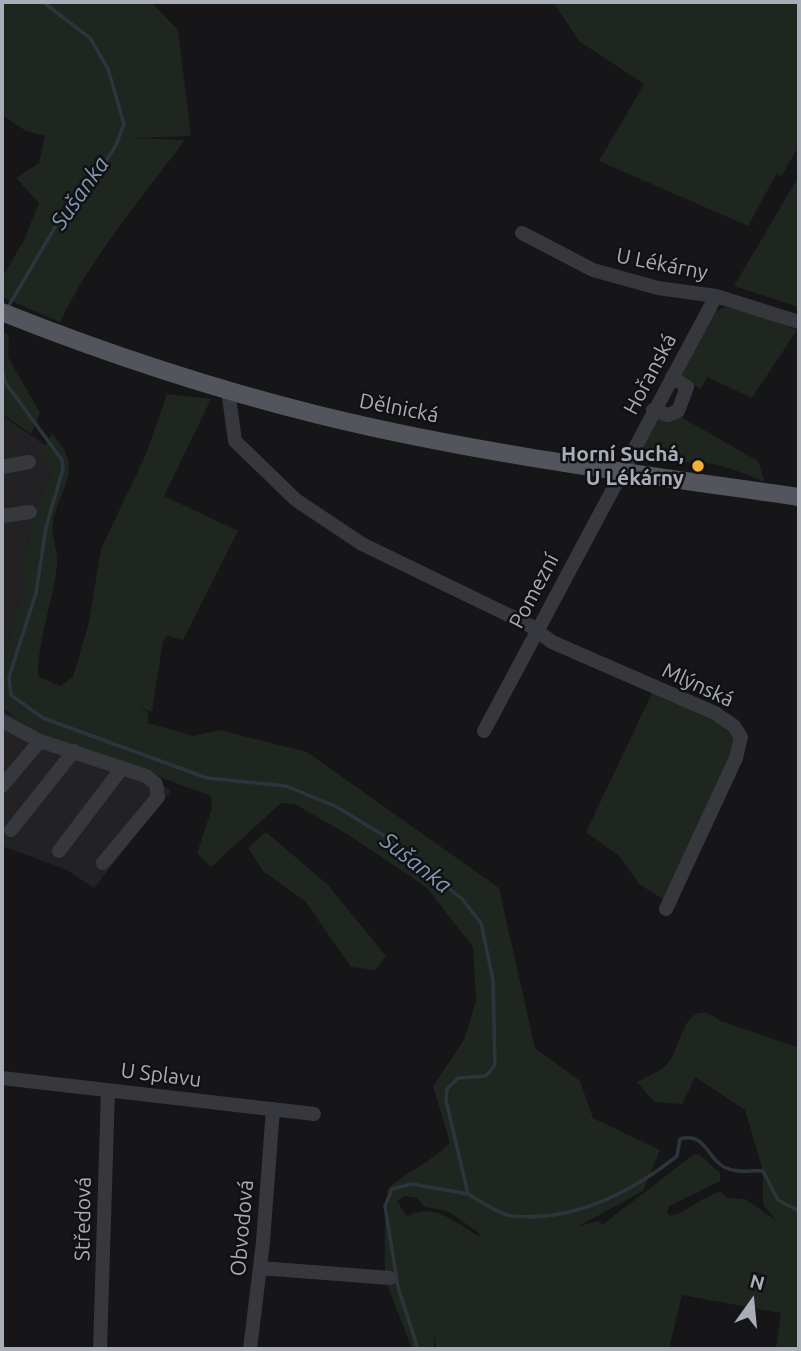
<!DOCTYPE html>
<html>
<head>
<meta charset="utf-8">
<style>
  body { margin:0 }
  #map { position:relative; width:801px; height:1351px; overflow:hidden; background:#161618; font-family:Ubuntu,sans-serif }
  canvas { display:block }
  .frame { position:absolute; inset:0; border:4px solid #a8adb8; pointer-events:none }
  .north { position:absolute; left:717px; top:1267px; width:70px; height:70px; -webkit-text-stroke:5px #111113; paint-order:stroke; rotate:15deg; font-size:19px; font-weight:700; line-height:28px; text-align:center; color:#a8adb8 }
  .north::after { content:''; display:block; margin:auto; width:24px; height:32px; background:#a8adb8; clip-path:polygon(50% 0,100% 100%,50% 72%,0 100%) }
</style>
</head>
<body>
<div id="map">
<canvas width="801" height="1351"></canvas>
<div class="frame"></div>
<div class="north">N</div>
</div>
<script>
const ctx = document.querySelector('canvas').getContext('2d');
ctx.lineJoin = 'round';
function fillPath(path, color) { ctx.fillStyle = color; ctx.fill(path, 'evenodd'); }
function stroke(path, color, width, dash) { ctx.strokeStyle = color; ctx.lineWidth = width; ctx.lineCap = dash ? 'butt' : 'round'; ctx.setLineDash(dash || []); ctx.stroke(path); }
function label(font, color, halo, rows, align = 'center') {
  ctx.font = font + ' Ubuntu,sans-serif'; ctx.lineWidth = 5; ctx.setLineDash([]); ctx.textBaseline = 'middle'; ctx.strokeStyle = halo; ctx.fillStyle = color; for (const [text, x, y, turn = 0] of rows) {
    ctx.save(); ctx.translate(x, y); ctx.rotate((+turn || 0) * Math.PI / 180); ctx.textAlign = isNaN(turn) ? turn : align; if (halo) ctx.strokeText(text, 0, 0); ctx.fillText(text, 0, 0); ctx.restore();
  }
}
fillPath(new Path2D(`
  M2,418l5,1 41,28 4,26 -14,25 -10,47 -10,14 8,24 -24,75z
  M2,708l4,5 140,58 25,20 -77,97 -27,-18 -65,-24z`), '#222225');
fillPath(new Path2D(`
  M2,2h149l27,28 13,106 -57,2 51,2c-44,59 -93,116 -125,182l-58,-25v-19l22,-38 15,-37 -23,-25 23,-15 6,-27 -19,-5 -24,-16z
  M553,2h246v144l-18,31 -4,-4 -29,53 -149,-65 45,-77 -65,-43z
  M799,176v131l-65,-21z
  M725,307l36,9 36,14 -45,68 -45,-21 -6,12 -20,-12 31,-64z
  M2,332l7,3 -1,22 32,56 -9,21 -29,-20z
  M167,394l44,5 -47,97 74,35 -55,109 -16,-4 -4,5 -11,71 -14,-5 10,5v11l45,13 26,-6 88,22 192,136 36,160 45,33 13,37 67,32 -17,41 -64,35 19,-5 4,4 91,-70 6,-1 21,19v8l-51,25 -2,7 5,3c19,-7 28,-18 49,-25l6,7 18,1 32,22 -14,-16v-34l-18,-61 -50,-33 -13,27 -28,-2 -17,-20c9,-5 22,-10 29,-17 17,-17 17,-74 55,-44l78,27v301h-23l5,-36 -99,-18 -13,54h-233l-2,-13v13h-22l-27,-70v-63l3,-28c21,-17 41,-25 62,-45l-17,-57 31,-46 12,-39 -3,-54 -46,-59 -75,-51 -57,-33 -14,-1 -70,64 -14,-14 15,-45 -1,-12 -176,-65 -33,-23v-50l24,-75 -8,-24 10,-14 10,-47 14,-25 -10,-22 10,-17c33,34 9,51 1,88 -3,13 6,29 4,43 -4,38 -19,72 -19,111l22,10 13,-9 16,-55 12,-73 45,-95zM404,1196l13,2 7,9 24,4 31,22 1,4c-21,-12 -47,-37 -73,-20l-10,-16z
  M679,416l79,45 7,21c-21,-8 -46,-20 -70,-20 -18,0 -32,3 -50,-1l-5,-15 14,-26z
  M655,687l60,26 26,24 -77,163 -25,-16 -20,-28 -33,-24z
  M266,832l62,53 58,71 -11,14 -24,-3 -46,-66 -42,-30 -15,-23z`), '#1e261f');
stroke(new Path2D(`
  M8,307l56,-95 33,-36 19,-31 8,-21 -16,-55 -18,-31 -47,-36
  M2,370l3,12 57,78 1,9 -17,58 -10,66 -27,84 2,18 32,23 164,60 79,8 51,21 49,30 76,62 19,24 12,57 2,85 -9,11 -28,2 -11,11 -1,11 22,94c12,7 30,20 44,22 62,6 118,-23 165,-60l3,-17c26,-7 27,19 44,28 14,7 25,3 39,4l15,29 21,11
  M418,1349l-20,-62 -13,-81 7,-17 20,-5 56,10`), '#2c353c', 3.5);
stroke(new Path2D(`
  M522,233l71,37 65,18 58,8 83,26
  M228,390l7,51 61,59 66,44 167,81 23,17 163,71 19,13 7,11 -5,21 -70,151
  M653,410l15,5 10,-4 9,-24 -15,-10
  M2,467l27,-5
  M2,516l28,-4
  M2,721l38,20 106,35 10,8 2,13 -55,66
  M484,731l232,-435
  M2,786l38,-45
  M11,830l63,-79
  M59,851l63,-83
  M2,1078l312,36
  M260,1268l130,10
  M100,1349l8,-259
  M250,1349l13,-107 10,-133`), '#37383d', 14);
stroke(new Path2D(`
  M2,312c103,41 209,76 317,103 158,39 320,59 480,82`), '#53555c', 18);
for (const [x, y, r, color] of [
  [698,466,7,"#f2b134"]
]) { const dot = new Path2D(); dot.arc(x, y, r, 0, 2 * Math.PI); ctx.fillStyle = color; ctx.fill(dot); stroke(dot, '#111113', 2.5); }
label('21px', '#a8adb8', '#111113', [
  ["U Lékárny",662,264,11],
  ["Hořanská",650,374,-62],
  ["Dělnická",399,408,11],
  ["Pomezní",534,591,-62],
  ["Mlýnská",698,685,25],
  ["U Splavu",161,1075,7],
  ["Středová",83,1219,-89],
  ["Obvodová",242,1228,-85]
]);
label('bold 21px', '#a8adb8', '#111113', [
  ["Horní Suchá,",684,454],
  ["U Lékárny",684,478]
], 'right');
label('italic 23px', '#7f9bb3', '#111113', [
  ["Sušanka",80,193,-55],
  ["Sušanka",416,863,38]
]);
</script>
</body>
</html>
